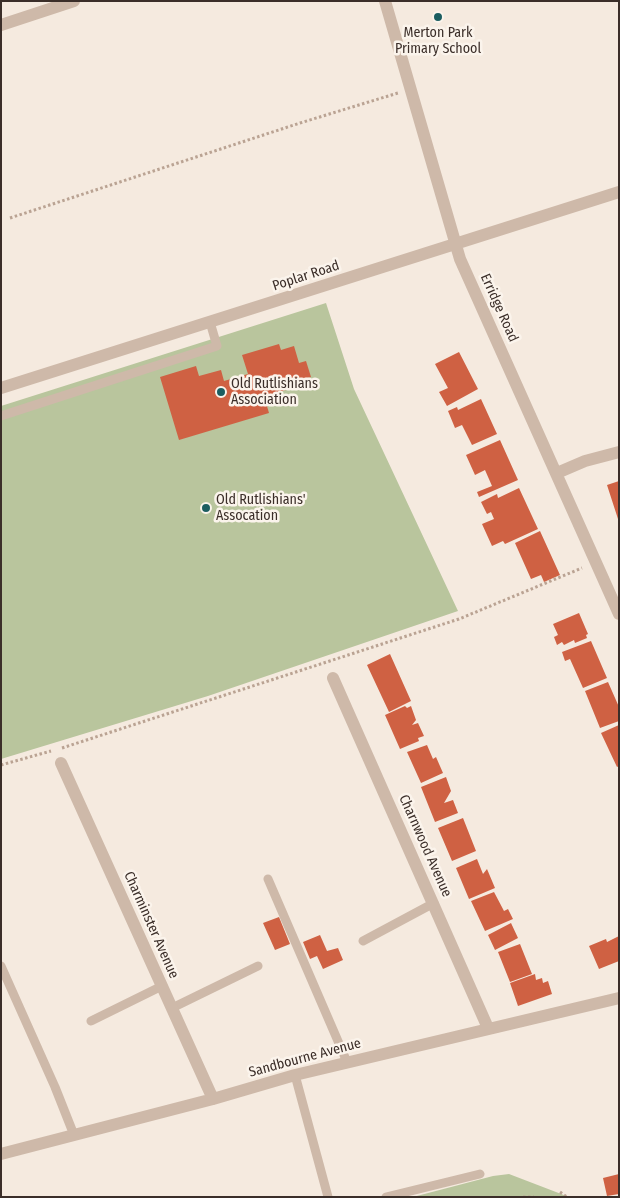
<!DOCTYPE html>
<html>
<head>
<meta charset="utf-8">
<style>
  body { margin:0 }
  #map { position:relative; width:620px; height:1198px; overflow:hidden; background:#f5eadf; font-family:"Fira Sans Condensed",sans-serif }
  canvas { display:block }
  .frame { position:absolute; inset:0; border:2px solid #3b2e29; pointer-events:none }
</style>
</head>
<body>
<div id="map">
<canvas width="620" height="1198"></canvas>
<div class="frame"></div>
</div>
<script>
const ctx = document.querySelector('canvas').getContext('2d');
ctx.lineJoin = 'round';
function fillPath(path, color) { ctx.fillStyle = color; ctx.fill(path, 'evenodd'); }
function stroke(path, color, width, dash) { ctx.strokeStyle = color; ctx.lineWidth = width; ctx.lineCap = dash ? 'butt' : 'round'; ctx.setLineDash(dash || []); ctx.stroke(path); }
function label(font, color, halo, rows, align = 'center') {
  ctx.font = font + ' "Fira Sans Condensed",sans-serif'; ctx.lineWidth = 5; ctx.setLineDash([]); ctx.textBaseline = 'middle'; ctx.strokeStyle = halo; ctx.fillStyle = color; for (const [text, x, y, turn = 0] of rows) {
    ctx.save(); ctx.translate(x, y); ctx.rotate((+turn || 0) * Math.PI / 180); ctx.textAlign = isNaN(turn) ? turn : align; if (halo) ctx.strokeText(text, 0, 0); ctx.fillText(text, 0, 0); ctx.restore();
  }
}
fillPath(new Path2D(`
  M326,303l28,86 104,222 -250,85 -207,63v-353z
  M509,1174l60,23h-156l80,-21z`), '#b9c59d');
fillPath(new Path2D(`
  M279,344l2,6 13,-4 5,17 7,-2 5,16 -20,6 2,5 -29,8 5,17 -90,27 -19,-63 36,-11 3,10 22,-6 3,11 24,-7 -6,-19z
  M459,352l19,37 -31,17 -8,-14 9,-4 -13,-24z
  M481,399l16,35 -25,11 -10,-20 -7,3 -7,-17 9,-4 1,3z
  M500,440l18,40 -39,17 -2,-5 15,-6 -7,-16 -10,5 -9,-20z
  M619,481v38h-1l-11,-34z
  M519,488l19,41 -33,15 -2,-3 -11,5 -10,-22 12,-5 -3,-7 -4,2 -6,-12 16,-8 1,4z
  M540,531l20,44 -16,7 -3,-7 -10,4 -16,-36z
  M579,613l9,21 -2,1 1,3 -12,5 -1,-3 -10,5 -2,-3 -5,3 -3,-8 4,-2 -5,-11z
  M591,641l16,37 -24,10 -13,-29 -5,2 -3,-9z
  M390,654l21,47 -22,11 -22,-47z
  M608,682l11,25v14l-19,7 -15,-37z
  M405,706l2,2 4,-2 5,14 -4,5 6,-2 6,13 -6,2 1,3 -19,8 -15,-34z
  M619,725v41l-2,1 -16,-34z
  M427,745l6,14 3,-2 7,16 -22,10 -14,-31z
  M446,777l5,14 -7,12 9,-3 5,13 -23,9 -14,-35z
  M463,818l13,33 -24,10 -14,-33z
  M477,859l6,15 4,-5 8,19 -26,11 -13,-31z
  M494,892l10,19 4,-2 5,10 -28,12 -14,-30z
  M279,917l11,27 -15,6 -12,-27z
  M511,923l7,15 -23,12 -7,-15z
  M320,935l7,16 11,-3 5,12 -20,9 -6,-13 -7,3 -7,-17z
  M619,936v25l-20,8 -10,-23 17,-7 1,3z
  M520,944l12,30 -22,8 -12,-30z
  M535,974l1,6 6,-2 1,5 5,-2 4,13 -34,12 -8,-23z
  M619,1174v20l-12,2 -4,-18z`), '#cf6143');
stroke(new Path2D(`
  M10,218l290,-95 98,-30
  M62,748l397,-129 123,-51
  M1,765l50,-14
  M560,1192l7,5
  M523,1197h11`), '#baa393', 3, [2.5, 2.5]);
stroke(new Path2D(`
  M1,416l216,-70 -7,-24
  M268,879l79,183
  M363,941l71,-38
  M1,966l54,121 19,48
  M172,1008l86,-42
  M91,1021l71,-35
  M295,1075l33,122
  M386,1197l94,-23`), '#ceb9a9', 9);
stroke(new Path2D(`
  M385,1l75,258 159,355
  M1,25l73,-24
  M1,388l618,-196
  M557,473l28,-12 34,-9
  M333,678l155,350
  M61,763l152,336
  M1,1154l212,-55 82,-24 324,-77`), '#ceb9a9', 12);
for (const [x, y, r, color] of [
  [438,17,5,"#1b5d60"],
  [221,392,5,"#1b5d60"],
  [206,508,5,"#1b5d60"]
]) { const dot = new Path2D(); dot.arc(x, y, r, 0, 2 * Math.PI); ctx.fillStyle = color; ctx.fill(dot); stroke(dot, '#fbf4ec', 2); }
label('14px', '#3b2e29', '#fbf4ec', [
  ["Merton Park",438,33,"center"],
  ["Primary School",438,49,"center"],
  ["Old Rutlishians",231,384],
  ["Association",231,400],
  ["Old Rutlishians'",216,500],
  ["Assocation",216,516]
], 'left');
label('14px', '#3b2e29', '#fbf4ec', [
  ["Poplar Road",306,276,-18],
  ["Erridge Road",499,308,66],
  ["Charnwood Avenue",425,846,66],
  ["Charminster Avenue",151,925,66],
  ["Sandbourne Avenue",305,1058,-15]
]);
</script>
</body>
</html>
